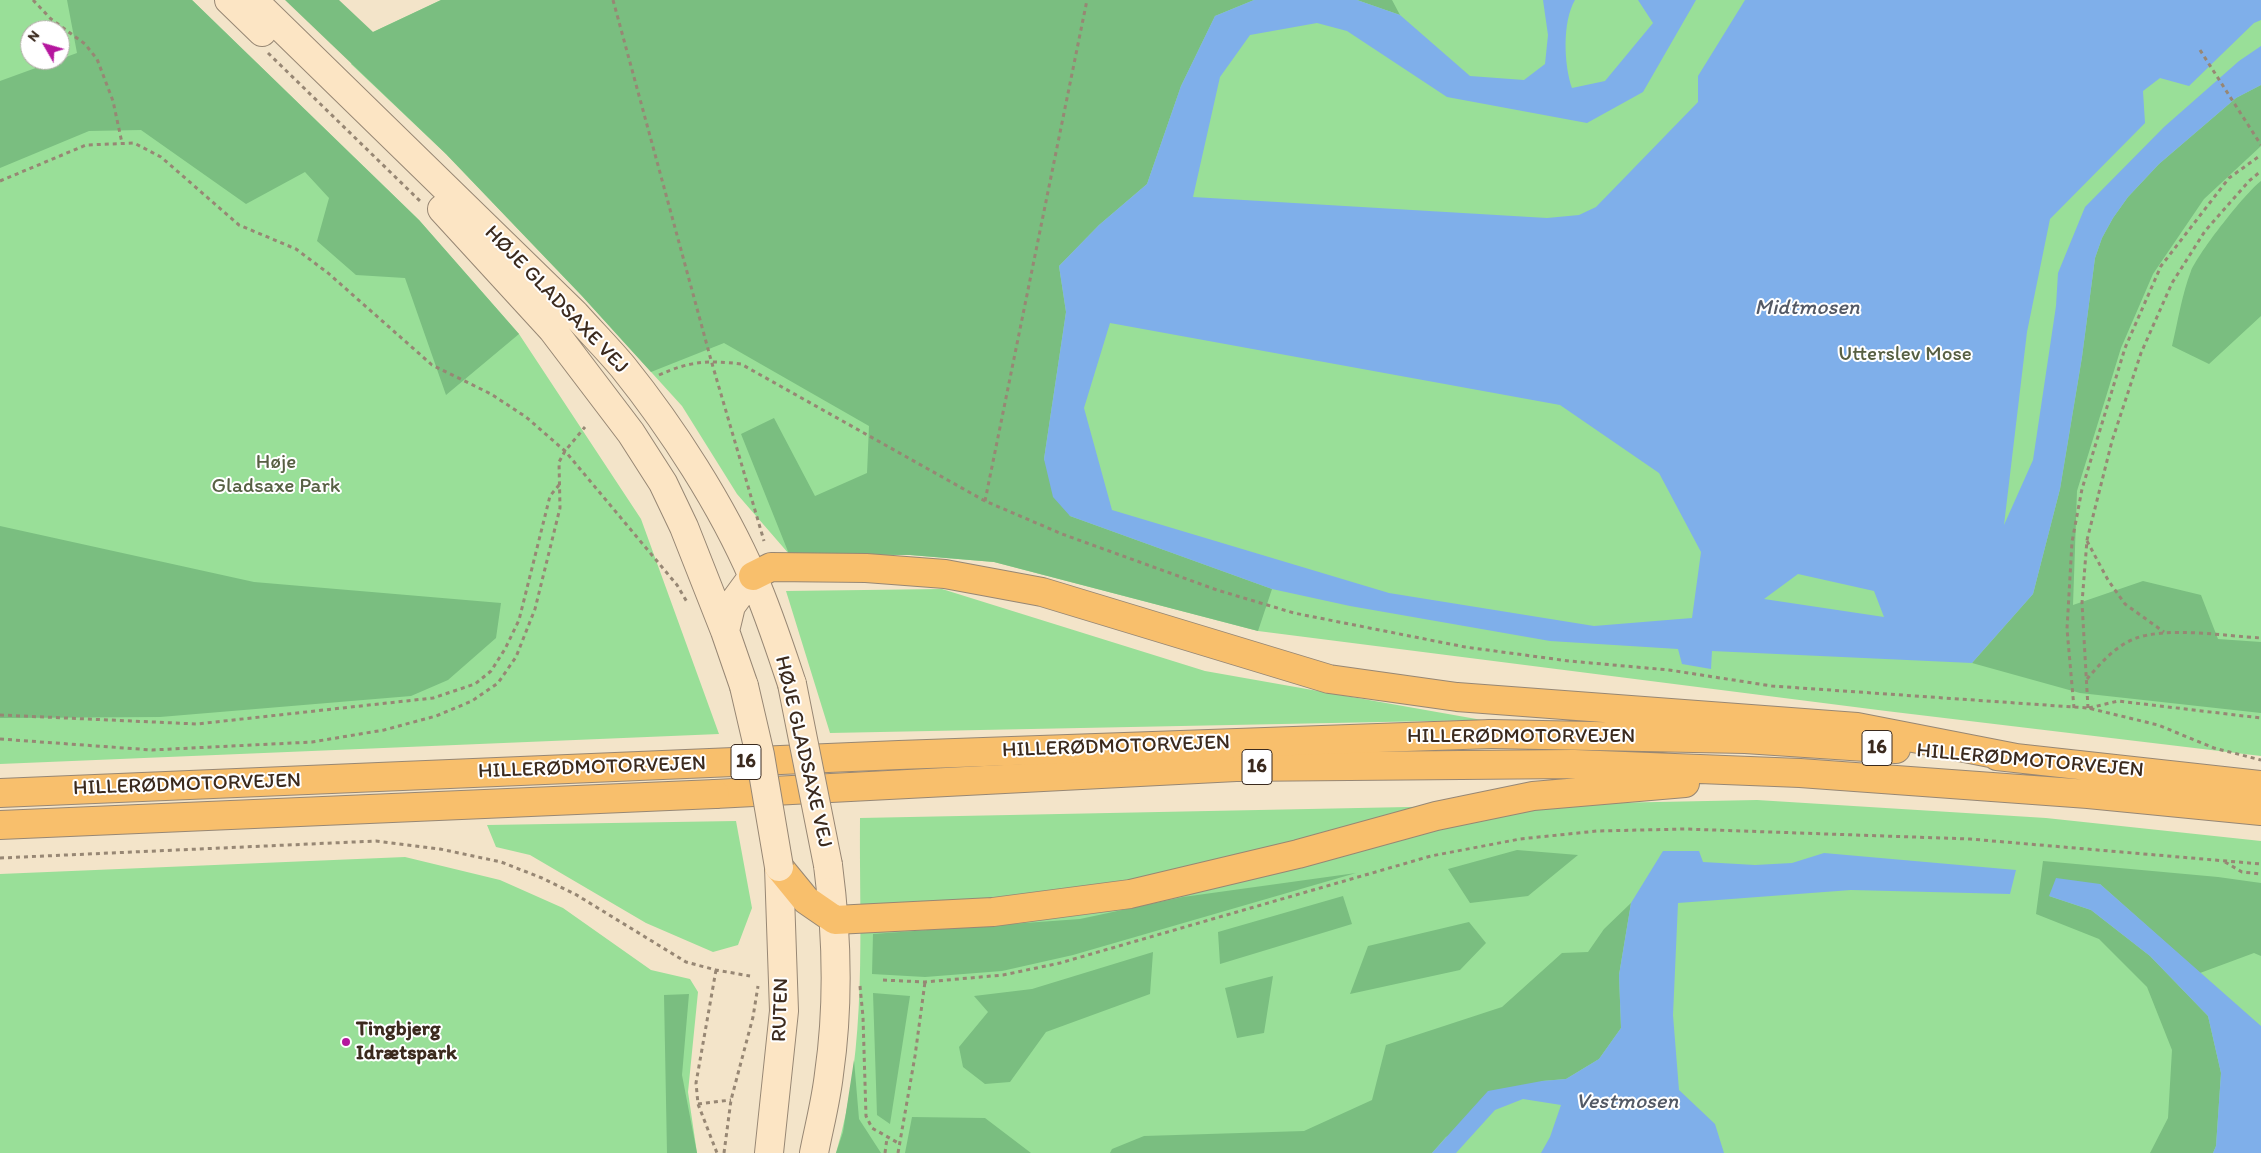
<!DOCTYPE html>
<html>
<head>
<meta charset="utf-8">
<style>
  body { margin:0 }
  #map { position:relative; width:2261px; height:1153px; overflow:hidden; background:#f3e4c9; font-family:Itim,sans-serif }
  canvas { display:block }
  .north { position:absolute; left:20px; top:20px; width:50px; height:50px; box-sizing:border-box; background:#fff; border:1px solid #b1aaa5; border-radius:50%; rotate:308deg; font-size:14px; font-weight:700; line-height:20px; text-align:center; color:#3b2a1e }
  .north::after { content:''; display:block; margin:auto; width:18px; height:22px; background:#b5179e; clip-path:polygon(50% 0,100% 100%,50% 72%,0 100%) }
</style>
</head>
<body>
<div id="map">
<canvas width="2261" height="1153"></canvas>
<div class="north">N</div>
</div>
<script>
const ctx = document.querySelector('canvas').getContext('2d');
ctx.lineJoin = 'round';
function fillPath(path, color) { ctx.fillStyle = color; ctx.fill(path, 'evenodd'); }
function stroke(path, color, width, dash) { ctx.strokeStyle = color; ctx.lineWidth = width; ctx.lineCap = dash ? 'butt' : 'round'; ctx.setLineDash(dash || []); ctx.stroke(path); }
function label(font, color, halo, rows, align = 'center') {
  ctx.font = font + ' Itim,sans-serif'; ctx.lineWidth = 4; ctx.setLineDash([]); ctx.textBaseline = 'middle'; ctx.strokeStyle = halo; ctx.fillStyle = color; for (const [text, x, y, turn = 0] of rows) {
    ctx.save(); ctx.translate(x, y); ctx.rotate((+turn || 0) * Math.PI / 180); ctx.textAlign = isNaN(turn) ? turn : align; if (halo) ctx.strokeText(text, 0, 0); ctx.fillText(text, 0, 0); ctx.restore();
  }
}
fillPath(new Path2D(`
  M0,0h192l227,220 100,114 122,185 78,215 -719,30zM30,30h30v30h-30z
  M441,0h1820v756l-375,-45 -628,-80 -264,-69 -84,-7 -121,-1 -52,-60 -55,-88 -100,-110 -136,-142 -95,-90 22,-32z
  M942,589l263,82 277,49 -652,13 -44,-142z
  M1757,800l289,18 215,23v312h-1425c32,-106 23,-225 24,-335z
  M736,821l16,87 -14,37 -25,7 -67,-29 -116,-68 -34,-8 -9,-22z
  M405,857l95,23 63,28 88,62 39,9 8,13 -10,100 9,61h-697v-279z`), '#99df98');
fillPath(new Path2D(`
  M67,0h125l227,220 100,114 -73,61 -41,-117 -49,-3 -39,-34 12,-43 -24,-26 -59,32 -105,-74 -52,1 -89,37v-87l77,-28z
  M285,0h54l34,32 68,-32h813l-39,16 -34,70 -34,98 -48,41 -40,41 7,46 -22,147 26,57 202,73 -14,42 -264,-69 -84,-7 -121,-1 -48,-120 33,-16 41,78 52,-23 2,-47 -145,-83 -73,29 -69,-76 -136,-142z
  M1357,0h35l8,15z
  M2261,85v61l-57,53 -51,75 -32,74 -44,143 -4,114 70,-24 58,14 17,44 43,3v71l-181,-20 -108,-30 61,-69 27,-105 22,-132 13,-99 7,-20 11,-20 15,-21 31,-33 77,-66z
  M2261,181v135l-52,48 -37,-18c6,-25 10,-52 19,-75 8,-19 54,-78 70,-90z
  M0,526l254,56 247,21 -5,35 -48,42 -37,16 -251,21 -160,1z
  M1517,850l61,5 -50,41 -58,7 -22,-34z
  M2043,861l175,16 43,6v73l-7,-3 -54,20 -100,-89 -51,12 42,14 59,46 58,60 13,57 -5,73 -3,7h-63l18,-35 4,-68 -25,-63 -48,-48 -63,-25z
  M1356,873l-283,82 -71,16 -77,6 -53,-3 1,-40 207,-15 103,-22z
  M1343,896l9,28 -132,40 -2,-32z
  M1631,903l-12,72 2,53 -22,31 -33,20 -24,2 -96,56 -14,16h-322l2,-4 32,-13 160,-5 68,-31 14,-55 116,-38 60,-54 26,-1 16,-23z
  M1469,922l17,21 -26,27 -110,24 18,-48z
  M1153,952l-3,42 -104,38 -36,50 -25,2 -22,-17 -4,-20 29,-35 -14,-16 58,-7z
  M1273,976l-9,57 -27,5 -12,-50z
  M873,993l37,3 -20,128 -13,-9z
  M689,994l-7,81 15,78h-30l-3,-158z
  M854,1060l5,59 22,34h-45l7,-21z
  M912,1117l73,1 46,35h-126z`), '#7abe80');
fillPath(new Path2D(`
  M1254,0h103l43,15 70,61 54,4 21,-16 3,-29 -5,-35h32c-13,22 -11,65 -3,88l33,-7 48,-58 -15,-23h58l-53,92 -56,31 -140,-26 -100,-66 -30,-8 -67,12 -30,42 -27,120 354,21 32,-3 17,-8 102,-105v-26l47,-76h516v20l-7,3 -65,63 -29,-8 -17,13 2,32 -95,96 -23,113 -23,193 29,-65 23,-154 2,-33 27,-66 79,-80 75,-66 22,-15v39l-25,13 -77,66 -31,33 -15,21 -11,20 -7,20 -13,99 -22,132 -27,105 -61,69 -260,-12 -1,18 -29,-5 -4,-15 -128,-8 -200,-35 -78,-17 -202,-73 -17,-19 -9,-38 22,-147 -7,-46 40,-41 48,-41 34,-98 34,-70zM1110,323l450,82 99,68 42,79 -9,66 -98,8 -205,-33 -277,-83 -28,-102zM1798,574l76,17 10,26 -120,-18z
  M1663,851h36l4,11 52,3 37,-2 32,-10 192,17 -6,24 -159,-4 -173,13 -5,112 6,75 36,34 9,29h-183l9,-16 11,-32 -38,-6 -28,11 -39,43h-24l56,-62 54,-10 24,-2 33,-20 22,-31 -2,-53 12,-72z
  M2056,878l44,6 161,142v127h-48l3,-7 5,-73 -13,-57 -58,-60 -59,-46 -42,-14z`), '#7fafea');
const secondary = new Path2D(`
  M229,0l33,32
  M253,0l322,314c16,18 33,35 48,53 49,61 99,138 130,210 15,34 27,71 39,107
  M442,209l110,120 79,104 32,50 21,44 41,104 19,55
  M725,631l6,-25 22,-30
  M769,1153l15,-142 -5,-144
  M814,1153c5,-26 12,-52 15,-79 10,-69 8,-140 -1,-209`);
const primary = new Path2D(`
  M753,576l18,-9 95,1 79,6 97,18 287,87 128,18 400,30 159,31
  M1491,734l254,5 151,10
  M1997,756l264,29
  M715,794l521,-27 338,-3 226,9 288,21 173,17
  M779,867l27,33 29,20 158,-8 137,-18 168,-40 138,-38 97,-20 152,-13`);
const highway = new Path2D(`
  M0,793l899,-38 592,-21
  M0,825l715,-31`);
stroke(secondary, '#978774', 30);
stroke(primary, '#978774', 30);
stroke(highway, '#978774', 30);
stroke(new Path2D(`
  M33,0l18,19 34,25 12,15 16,42 9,42
  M613,0l98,360 53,181
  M2200,50l61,95
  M268,53l153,149
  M0,181l86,-36 48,-2 27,14 78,68 57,24 32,24 104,92 59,29 35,23 39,34 112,134 10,17
  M659,375c31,-14 49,-15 82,-11l244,137 77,33 155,56 77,23 171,34 104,14 100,9 103,16 316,22 70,17 56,23 47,12
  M985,501l102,-501
  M2087,541l21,39 17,24 39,28
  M2087,679c13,-15 27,-32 47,-40 32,-13 91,-3 127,-1
  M2074,708l-7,-79 5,-87 10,-53 43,-141 36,-82 68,-88 32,-23
  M2088,708l-6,-105 5,-63 25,-99 29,-88 31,-70 33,-52 44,-50 12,-10
  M2089,708l29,-7 143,17
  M0,715l197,9 236,-26 42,-14 16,-13 14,-22 14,-29 31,-124 9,-11
  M0,739l152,11 160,-8 72,-12 52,-14 36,-15 26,-18 18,-26 19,-48 25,-101 -1,-46 6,-11 20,-24
  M0,858l376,-17 64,8 61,13 41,16 33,16 111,68 30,8 34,6
  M2225,862l17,10 19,2
  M716,970l-20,113 2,21 19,49
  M883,980l42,2 78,-7 57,-12 371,-107 89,-17 77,-8 88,-2 285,10 291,25
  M860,986l3,31 3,99 6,12 28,16
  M698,1104l33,-4
  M724,1153l7,-53 22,-83 5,-31
  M885,1153l2,-15
  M898,1153l17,-97 10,-74`), '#978774', 3, [4, 4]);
stroke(secondary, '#fce5c4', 28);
stroke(primary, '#f8bf6c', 28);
stroke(highway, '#f8bf6c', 28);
const secondaryBridge = new Path2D(`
  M792,684l36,181
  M744,686l16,69 19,112`);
stroke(secondaryBridge, '#978774', 30, []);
stroke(secondaryBridge, '#fce5c4', 28);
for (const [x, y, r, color] of [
  [346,1042,5,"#b5179e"]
]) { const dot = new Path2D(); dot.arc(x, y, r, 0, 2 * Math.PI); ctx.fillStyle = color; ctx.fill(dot); stroke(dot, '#fff', 2); }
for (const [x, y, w] of [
  [1877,748,30],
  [746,762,30],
  [1257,767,30]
]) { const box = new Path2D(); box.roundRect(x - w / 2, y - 17.5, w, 35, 4); ctx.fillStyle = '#fff'; ctx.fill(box); stroke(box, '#3b2a1e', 1); }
label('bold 20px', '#3b2a1e', null, [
  ["16",1877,748],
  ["16",746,762],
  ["16",1257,767]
]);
label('21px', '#3b2a1e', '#fff', [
  ["HØJE GLADSAXE VEJ",556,300,46],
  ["HILLERØDMOTORVEJEN",1521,737],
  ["HILLERØDMOTORVEJEN",1116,747,-2],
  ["HØJE GLADSAXE VEJ",803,752,77],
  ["HILLERØDMOTORVEJEN",2030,761,5],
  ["HILLERØDMOTORVEJEN",592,768,-2],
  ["HILLERØDMOTORVEJEN",187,785,-2],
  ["RUTEN",781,1010,-88]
]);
label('21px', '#576043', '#fff', [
  ["Utterslev Mose",1905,355],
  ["Høje",276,463],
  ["Gladsaxe Park",276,487]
]);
label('bold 21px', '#3b2a1e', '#fff', [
  ["Tingbjerg",356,1030],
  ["Idrætspark",356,1054]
], 'left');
label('italic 22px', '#535965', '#fff', [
  ["Midtmosen",1807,308],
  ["Vestmosen",1627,1102]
]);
</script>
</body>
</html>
